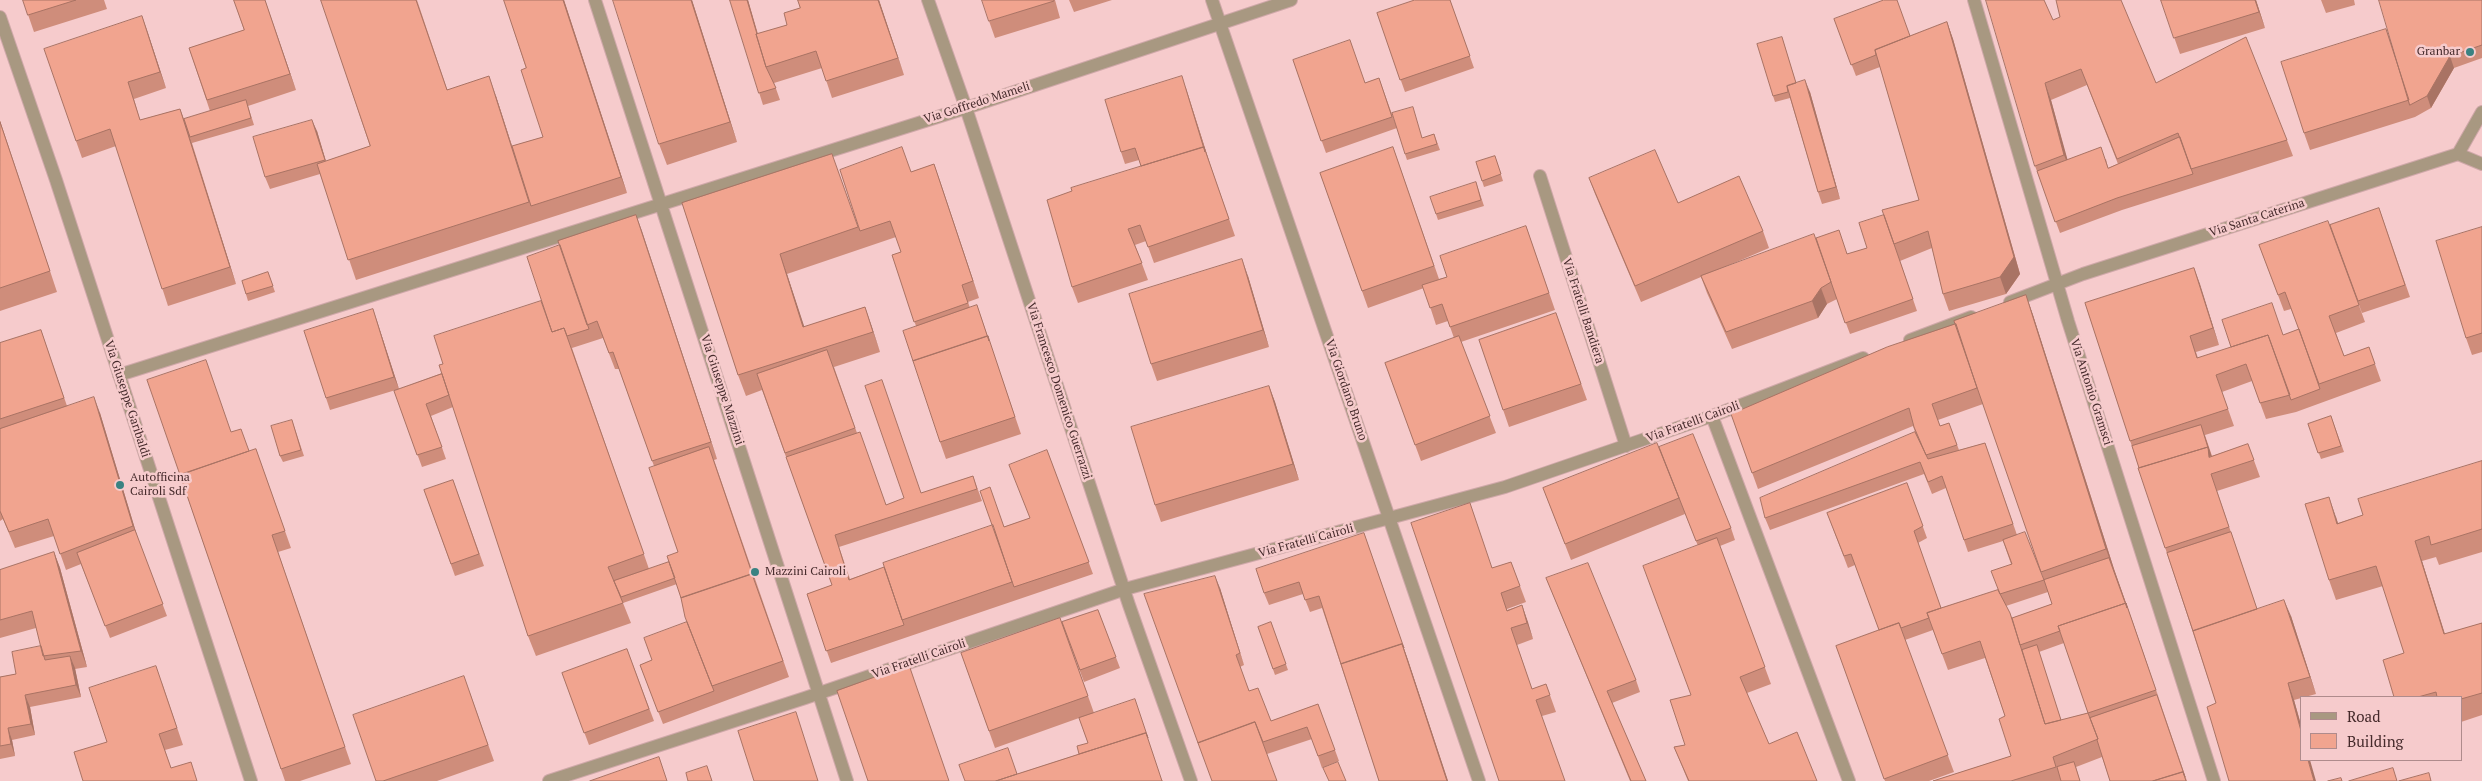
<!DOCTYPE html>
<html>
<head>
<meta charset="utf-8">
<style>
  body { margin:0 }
  #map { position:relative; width:2482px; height:781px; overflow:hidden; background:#f6cbcc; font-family:"PT Serif",serif }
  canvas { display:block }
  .legend { position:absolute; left:2300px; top:696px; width:162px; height:65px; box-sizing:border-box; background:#f6cbcc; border:1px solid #af8b8c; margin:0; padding:6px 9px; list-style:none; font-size:15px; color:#452a2b }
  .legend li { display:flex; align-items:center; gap:10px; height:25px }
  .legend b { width:25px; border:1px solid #af8b8c }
</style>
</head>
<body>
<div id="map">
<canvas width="2482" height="781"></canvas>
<ul class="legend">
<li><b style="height:6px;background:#a89881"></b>Road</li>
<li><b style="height:14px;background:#f1a48f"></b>Building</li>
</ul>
</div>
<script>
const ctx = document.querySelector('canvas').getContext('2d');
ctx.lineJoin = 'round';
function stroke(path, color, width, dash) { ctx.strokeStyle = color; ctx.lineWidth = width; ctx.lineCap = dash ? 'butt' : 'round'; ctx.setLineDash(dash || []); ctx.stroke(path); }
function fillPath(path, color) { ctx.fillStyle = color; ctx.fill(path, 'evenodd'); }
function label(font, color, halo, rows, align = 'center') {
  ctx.font = font + ' "PT Serif",serif'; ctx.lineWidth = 5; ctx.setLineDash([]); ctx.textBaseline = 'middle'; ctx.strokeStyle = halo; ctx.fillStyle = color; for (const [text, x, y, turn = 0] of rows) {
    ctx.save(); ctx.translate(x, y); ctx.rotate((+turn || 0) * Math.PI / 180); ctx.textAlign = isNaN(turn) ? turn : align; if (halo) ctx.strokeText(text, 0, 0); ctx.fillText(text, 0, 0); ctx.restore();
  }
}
const lane = new Path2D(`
  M119,375l543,-171`);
const street = new Path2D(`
  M595,0l252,781
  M928,0l38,108 163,497 62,176
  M1212,0l267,781
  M1974,0l94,321 146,460
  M0,17l56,163 195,601
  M2458,154l24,-42
  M1540,176l86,270
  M662,204l304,-96 325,-108
  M2010,302l73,-28 375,-120 24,10
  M1910,340l61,-23
  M1712,416l137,365
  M549,781l256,-83 320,-109 380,-102 207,-71 151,-58`);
stroke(lane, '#cfa8a9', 14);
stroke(street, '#cfa8a9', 14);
stroke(lane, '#a89881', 12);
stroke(street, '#a89881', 12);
fillPath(new Path2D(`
  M23,0h81l3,9 -73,23z
  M234,0h31l31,90 -48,16 6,19 -62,18 44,141 -68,22 -52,-160 -34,12 -6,-17 66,-125 24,72 -32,11 6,21 40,-11 4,10 26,-8 -21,-63 55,-18z
  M321,0h96l30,89 49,7 16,50 31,-9 -17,-69 -22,-68h60l63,193 -271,87 -36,-106 -50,15 -5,-12 52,-46 9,30 44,-15z
  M692,0l45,142 -70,23 -8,-21z
  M730,0h18l10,34 29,-9 13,-17 -2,-8h81l25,75 -72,23 -10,-30 -48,15 6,17 -17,5z
  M1055,0l5,18 -65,20 -6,-17z
  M1069,0h43l-38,12z
  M1450,0l24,68 -69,24 -28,-79z
  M2161,0h95l9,28 -85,26z
  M2321,0h33l1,5 -29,8z
  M2482,0v58l-28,10 -23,40 -16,9 -105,33 -6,-17 82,-104 17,52z
  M1834,19l76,17 37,-14 6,17 67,235 -14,20 -57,17 -6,-17 -11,-46 -32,13 17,50 -67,23 -13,-35 -10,5 -9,14 -86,31 -25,-56 -6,-16 -60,25 -46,-108 -6,-16 89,25 85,28 6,17 -58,25 105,-35 32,16 19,-6 17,-33 35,-15 -39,-133 -24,9z
  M2053,20l103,63 131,57 6,16 -171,54 -62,23 -25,-67zM2087,85l31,79 -10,4 -2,-9 -39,1 -16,-60z
  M1782,37l14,46 14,9 30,107 -18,5 -4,-12 -28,-94 -15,4 -2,-6z
  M1293,60l72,23 14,-5 18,50 -71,25z
  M1186,88l24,76 25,72 -81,27 -8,-22 -11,4 13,35 -70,23 -6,-16 69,-121 -2,-6 -14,4 -4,-12z
  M0,121l57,171 -57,19z
  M1434,134l6,16 -33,10 -2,-6 18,-16z
  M1393,147l46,132 8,-2 79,-51 29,84 -94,32 35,91 -75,28 -36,-98 69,-25 -6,-17 -12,4 -12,-37 -56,20 -48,-135z
  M1495,156l8,25 -19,6 -8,-25z
  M934,164l45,134 -11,4 2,6 7,-3 44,129 -75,25 -6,-17 -24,-116 -24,-71 9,-3 -5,-15 -109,37 17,53 61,-20 15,45 -46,15 23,66 29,72 87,-29 9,25 -143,46 11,32 180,-61 17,-68 46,124 -262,89 -24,-69 25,-9 -70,-195 -16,6 -8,-21 -56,-172 176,24 53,-55z
  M1476,182l8,24 -46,14 -2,-6z
  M2379,208l31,89 -48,16 -28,-76 31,85 -29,11 8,23 25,-9 12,34 -85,31 -30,7 -14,-38 -30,11 12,34 -29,9 7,21 36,-12 12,33 -43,14 40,118 34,7 25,78 -22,6 7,25v35l-85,-57 -131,-400 109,-35 25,77 -23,7 2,6 86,-23 15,-6 -8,-20 -7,2 -25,-66 71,-20z
  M636,215l81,244 -3,1 75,217 -126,47 -23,-59 12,-5 35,-38 -6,-24 -4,-14 -54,19 8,20 -95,33 -8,-20 -75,-229 -22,9 15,43 -24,8 -28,-76 158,-59 8,-87zM603,338l12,31h4l35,97 24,86 -9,10 -20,7 -77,-221z
  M2482,227v125l-10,3 -6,-17z
  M268,272l7,20 -27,9 -6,-20z
  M1248,276l21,71 -112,34 -6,-17z
  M2026,295l7,20 81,254 18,51 55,161h-77l-8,-24 -26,10 4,14h-147l78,-25 -6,-40 -20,-58 -37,12 -15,-40 -28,10 49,132 -25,9h-44l-49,-135 43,-16 -24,-65 -7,3 -21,-55 80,-30 20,55 -9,5 23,65 57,-18 13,-26 -8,-23 -35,11 -22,-64 -14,6 -8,-20 -154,56 -5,-12 150,-86 -2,-6 -155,63 -27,-75 225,-90zM1983,404l61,176 -27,-45 -32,-92 -26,7 -10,-27 -9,3 -2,-6zM2048,592l4,12 -40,14 -6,-12zM2064,643l24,70 -27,7 -22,-68z
  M373,309l26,80 -69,21 -4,-12z
  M1556,313l31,87 -78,27 -30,-87z
  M41,330l26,76 33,7 38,126 29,77 -57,22 -29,-74 -15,6 -12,-34 -39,12 -12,-29 -3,2v-178z
  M1269,386l6,16 24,78 -138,42 -6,-17z
  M2331,416l13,36 -23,7 -13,-35z
  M292,420l12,36 -21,6 -3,-6z
  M1659,447l72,81 4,12 -15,6 51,138 -24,9 22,51 48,37h-129l-14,-34 11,-2 6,-50 7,-149 -14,-35 1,3 -114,46 -28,-72z
  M256,449l35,99 -13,4 73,212 -51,17h-15l-105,-306z
  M2482,461v91l-43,13 -3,-8 -14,4 23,73 37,-11v92l-21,7v-25h-67l10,-44 -21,-67 -47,14 -7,-20 7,-63 2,6 25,-8z
  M453,480l31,86 -29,10 -31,-86z
  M1411,523l82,45 18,-6 15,40 -19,7v1l15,-5 11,34 -16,6 15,44 14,-5 10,28 -14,4z
  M1364,533l44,127 40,121h-69l-57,-173 -12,4 -7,-18 -34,11 -5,-12z
  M54,552l6,16 27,99 -12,2 6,28 -51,10 5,28 -23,5 3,16 -15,3v-82l16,-3 25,-28 -5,-18 -36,10v-68z
  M1546,578l90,102 4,12 -28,11 34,78h-16z
  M1220,588l24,77 -4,2 9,24 22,30 47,-17 21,57 -17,7 -10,-29 -45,15 -55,27z
  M1098,610l22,58 -36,14 -18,-48 28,79 69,68 -146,-7 62,-20 9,-11 -9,-25 -84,30 -34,-95 101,-31z
  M1271,622l17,48 -13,5 -17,-48z
  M627,649l27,72 -65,24 -27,-72z
  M162,683l21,62 -18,5 6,18 27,13 -91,-39z
  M470,693l24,68 -57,20h-61z`), '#cf8d7b');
fillPath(new Path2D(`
  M265,0l31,90 -6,-16z
  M563,0h1l63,193 -6,-16z
  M691,0h1l45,142 -7,-20z
  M747,0h1l19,67z
  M878,0h1l25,75 -6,-17z
  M2255,0h1l9,28 -6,-16z
  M142,16l6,17 18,55 -6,-16z
  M1947,22l6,17 67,235 -14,20 -6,-17z
  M2386,29l6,16 18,60z
  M2450,56l4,12 -23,40 -4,-12z
  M489,76l7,20 35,109v1z
  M1182,76l28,88 25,72 -31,-89z
  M1805,80l5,12 30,107 -4,-12z
  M2045,83l6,17 20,72 -7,-17z
  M180,109l6,17 50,158 -6,-17z
  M312,120l5,11 12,41 -4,-12z
  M0,121l57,171 -57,-170z
  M934,164l6,17 39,117 -6,-17z
  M636,215l6,16 75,228 -6,-17z
  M780,254l7,20 24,73 -8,-20z
  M1242,259l6,17 21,71 -6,-17z
  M2194,268l6,16 19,61 -6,-17z
  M1821,288l6,16 -9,14 -6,-17z
  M2026,295l7,20 81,254 18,51 30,87 -56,-158z
  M865,307l7,20 8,25 -7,-20z
  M373,309l4,12 22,68 -5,-12z
  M1269,386l6,16 24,78 -6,-16z
  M94,397l6,16 39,129 -6,-16z
  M2201,425l13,38 1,10 -6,-16z
  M2329,497l7,20 8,27 -7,-20z
  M2415,541l7,20 29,93 -7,-20z
  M1368,545l40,115 40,121h-1z
  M54,552l6,16 27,99 -6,-16z
  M1215,576l5,12 24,77 -4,-12z
  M2284,600l7,16 25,78 -6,-17z
  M1522,605l6,17 5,17 -6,-16z
  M70,656l5,12 6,29 -5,-12z
  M2288,683l6,17 7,25v6z
  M25,695l5,12 5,28 -4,-11z
  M8,728l4,12 3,16 -4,-12z
  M2308,760h2l6,21h-2z`), '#a97364');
const building = new Path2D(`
  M23,0h53l-48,15z
  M234,0h31l25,74 -83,26 -18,-52 55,-18z
  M321,0h95l31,90 42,-14 40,126 -181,58 -31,-96 53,-18z
  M504,0h59l58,177 -90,29 -19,-60 31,-9 -22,-67 5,-2z
  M613,0h78l39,122 -71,22z
  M730,0h17l10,34h-1l10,33 10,21 -17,5z
  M798,0h80l20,58 -72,23 -10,-30 -50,16 -10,-33 31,-9 -3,-12 16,-5z
  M982,0h72v1l-65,20z
  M1415,0h35l20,56 -70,24 -23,-67z
  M1884,0h13l13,36 -35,14 1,5 -25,10 -17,-46z
  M1986,0h58l9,20 7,-3 -4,-17h65l35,83 90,-46 41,103 -96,29 -13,-36 -61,26 -36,-90 -36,14 19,72 -29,11z
  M2161,0h94l4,12 -85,26z
  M2379,0h103v45l-32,11 -23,40 -17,9z
  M142,16l18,56 -32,10 12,38 40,-11 50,158 -68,22 -52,-160 -34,12 -32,-92z
  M1947,22l67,235 -14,20 -57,17 -15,-63 -34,13 -12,-34 37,-10 -44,-150z
  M2386,29l23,71 -105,33 -23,-71z
  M1782,37l14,46 -9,3 1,6 -15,4 -16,-52z
  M1350,40l15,43 14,-5 13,39 -71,24 -28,-81z
  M1182,76l23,76 -1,-5 -63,19 -6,-18 -14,4 -16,-52z
  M1805,80l31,107 -18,5 -31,-106z
  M246,100l5,18 -61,19 -6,-18z
  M1413,107l9,31 12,-4 3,10 -32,10 -13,-41z
  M312,120l13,40 -60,17 -12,-40z
  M0,122l50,149 -50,17z
  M2180,137l13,37 -76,24 -62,24 -18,-51 64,-24 7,21z
  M902,147l9,25 23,-8 39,117 -11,4 6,18 -54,19 -22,-67 9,-3 -11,-31 -30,10 -20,-61z
  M1204,147l25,72 -81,28 -8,-22 -12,4 14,34 -70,24 -25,-87 25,-9 -1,-3z
  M1393,147l41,119 -72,25 -42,-118z
  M1655,150l23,53 61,-27 24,55 -128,55 -46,-108z
  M832,154l26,73 -78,27 23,73 62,-20 8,25 -135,43 -56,-172z
  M1495,156l6,18 -19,7 -6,-19z
  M1476,182l5,18 -45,14 -6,-17z
  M2379,208l26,77 -47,16 -28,-76z
  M636,215l75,227 -59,19 -39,-109 -4,1 -12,-32 -10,4 -29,-84z
  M1884,215l29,84 -68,24 -29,-85 23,-8 8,24 20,-6 -8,-25z
  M2328,221l31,84 -30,11 15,40 25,-9 6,17 -56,20 -34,-92 -7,3 -19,-50z
  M1526,226l23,67 -99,34 -8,-23 -12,4 -8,-23 25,-8 -7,-21z
  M2482,227v106l-16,5 -30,-97z
  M1814,234l17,48 -10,6 -9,13 -86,31 -25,-56z
  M560,245l29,84 -22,7 -3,-8 -12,4 -25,-75z
  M1242,259l21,71 -112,34 -22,-70z
  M2194,268l19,60 -23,8 7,22 71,-23 22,60 -30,8 -14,-39 -30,11 12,34 -98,32 -45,-138z
  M268,272l5,14 -27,8 -4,-13z
  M2026,295l80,254 -65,23 -87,-251z
  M541,301l11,31 12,-4 80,226 -36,13 15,36 -95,33 -89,-271 4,-1 -9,-28z
  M2272,303l11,32 16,-6 21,60 -29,11 -23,-65 -37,12 -9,-27z
  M977,305l12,36 -1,-5 -75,25 -10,-30z
  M373,309l21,68 -68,21 -22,-67z
  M1556,313l25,71 -78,26 -24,-70z
  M1956,324l21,64 -45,16 8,22 9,-3 8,22 -31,10 -12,-28 -5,-19 -157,65 -21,-59 156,-67z
  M41,330l23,68 -64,21v-76z
  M988,336l27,81 -75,25 -27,-81z
  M1459,336l31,80 -75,29 -30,-82z
  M827,350l28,78 -70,25 -28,-79z
  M206,360l25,72 10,-3 8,22 -69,24 -33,-95z
  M442,374l7,21 -23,9 16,43 -25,8 -23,-64z
  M882,380l39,113 52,-17 4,13 -142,46 14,45 35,-13 20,58 -78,26 -19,-57 25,-9 -46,-128 74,-25 26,73 18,-7 -39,-112z
  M1269,386l24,78 -138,41 -24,-78z
  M94,397l39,129 -73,28 -12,-35 -39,13 -9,-21v-82z
  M2331,416l10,30 -23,7 -10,-29z
  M292,420l9,30 -21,6 -9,-30z
  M2201,425l8,26 -1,-4 -69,21 -7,-22z
  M1915,432l13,27 57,-16 28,81 -49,16 -22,-64 -14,6 -8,-20 -155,56 -5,-20z
  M1693,434l38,94 -35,13 -37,-94z
  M1657,443l22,55 -114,46 -22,-56z
  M2248,444l6,16 -43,14 18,53 -64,21 -27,-80 70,-21 1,10z
  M709,447l45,132 -2,-5 -71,24 -14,-42 11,-4 -29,-84z
  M256,449l29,82 -13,4 73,212 -64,22 -101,-294z
  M1047,450l42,112 -75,25 -34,-96 10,-4 14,40 26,-9 -21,-53z
  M2482,461v68l-51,16 -2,-9 -14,5 29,93 38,-11v70l-21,6v-2h-24l-1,-5 -18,5h-24l-11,-37 21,-7 -28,-87 -47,14 -24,-76 24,-7 8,27 26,-9 -5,-16z
  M453,480l26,74 -28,10 -27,-74z
  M1907,483l16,43 -9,5 27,77 -14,5 2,5 -28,10 -2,-5 -20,7 -28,-76 -7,2 -17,-43z
  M1470,503l22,65 19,-6 9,24 -19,7 6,18 15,-6 5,18 -16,5 21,61 14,-5 4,11 -14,5 29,81h-66l-88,-258z
  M993,525l19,57 -110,38 -19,-57z
  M135,530l28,74 -58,22 -28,-73z
  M2025,532l19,48 -44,14 -9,-23 21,-7 -9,-24z
  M2231,532l26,77 -64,22 -26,-78z
  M1364,533l40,115 -2,-4 -61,20 -22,-68 -14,4 -6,-18 -35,11 -8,-24z
  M1717,538l48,129 -25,10 29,67 28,-12 20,49h-128l-15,-34 11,-2 -15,-45 21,-5 -48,-129z
  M54,552l27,99 -38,5 -11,-45 -32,9v-50z
  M2109,558l18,50 -1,-5 -68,23 2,5 -40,14 -8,-27 40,-14 -8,-24z
  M669,562l6,16 -54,19 -7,-16z
  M1588,563l48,117 -29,11 39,90h-15l-85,-203z
  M752,574l31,87 -71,25 -27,-69 -4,-19z
  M1215,576l25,77 -4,2 13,36 9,-3 13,33 47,-17 17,46 -17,6 -11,-29 -44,15 -8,-20 -57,21 -54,-149z
  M1998,590l12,23 35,111 43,-11 -30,-87 68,-23 30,87 -68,23 10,26 -45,18 3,10 -45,14h-78l78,-25 -12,-37 6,-3 -25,-75 -38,13 -15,-41z
  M2284,600l26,77 -22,6 13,48v29h7l6,21h-85l-22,-74 9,-4 -23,-72z
  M1098,610l18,47 -36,13 -18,-48z
  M1060,618l28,78 -99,35 -28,-78z
  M687,622l27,69 -56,21 -18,-47 12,-5 -8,-22z
  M1271,622l15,42 -13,5 -15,-42z
  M1899,623l49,132 -64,24 -48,-133z
  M1402,644l45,137h-68l-38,-117z
  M2037,645l24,75 -16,4 -23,-74z
  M41,646l4,14 25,-4 6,29 -51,10 6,29 -23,4 3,16 -11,2v-69l16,-3 -4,-22z
  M627,649l22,60 -65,24 -22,-60z
  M909,665l40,116h-81l-31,-90z
  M156,666l21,62 -18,6 12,34 20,-6 6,19h-114l-9,-29 33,-10 -18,-54z
  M464,676l24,69 -105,36h-7l-23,-66z
  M2157,695l28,82 -2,-5 -30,9h-43l-13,-41 1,-1 -8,-21z
  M1135,699l13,39 -2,-5 -67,21 -2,-8 11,-3 -9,-25z
  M796,712l22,69h-64l-16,-50z
  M1255,722l22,59h-65l-14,-38z
  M1146,733l16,48h-166z
  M1008,748l9,26 -21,7h-31l-6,-16z
  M659,757l8,24h-77z
  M1338,762l8,19h-17l-6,-13z
  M2074,762l6,19h-19l-4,-14z
  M707,766l5,15h-24l-2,-8z
  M2393,768l4,13h-48z
  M2183,772l3,9h-33z
  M2429,773l2,8h-32z
  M2341,778l1,3h-14z`);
fillPath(building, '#f1a48f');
stroke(building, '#a97364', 1);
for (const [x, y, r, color] of [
  [2470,52,5,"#398282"],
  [120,485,5,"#398282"],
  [755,572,5,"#398282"]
]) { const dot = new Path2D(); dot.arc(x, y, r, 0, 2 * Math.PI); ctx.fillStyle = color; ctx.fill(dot); stroke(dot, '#f6cbcc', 2); }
label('12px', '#452a2b', '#f6cbcc', [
  ["Granbar",2460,52,"right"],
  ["Autofficina",130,478],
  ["Cairoli Sdf",130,492],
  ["Mazzini Cairoli",765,572]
], 'left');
label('12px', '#452a2b', '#f6cbcc', [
  ["Via Goffredo Mameli",977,103,-18],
  ["Via Santa Caterina",2257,218,-18],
  ["Via Fratelli Bandiera",1583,311,72],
  ["Via Giuseppe Mazzini",722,390,72],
  ["Via Giordano Bruno",1346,390,71],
  ["Via Francesco Domenico Guerrazzi",1059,391,72],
  ["Via Antonio Gramsci",2091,392,72],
  ["Via Giuseppe Garibaldi",127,399,72],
  ["Via Fratelli Cairoli",1693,422,-20],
  ["Via Fratelli Cairoli",1306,541,-15],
  ["Via Fratelli Cairoli",919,659,-19]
]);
</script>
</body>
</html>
